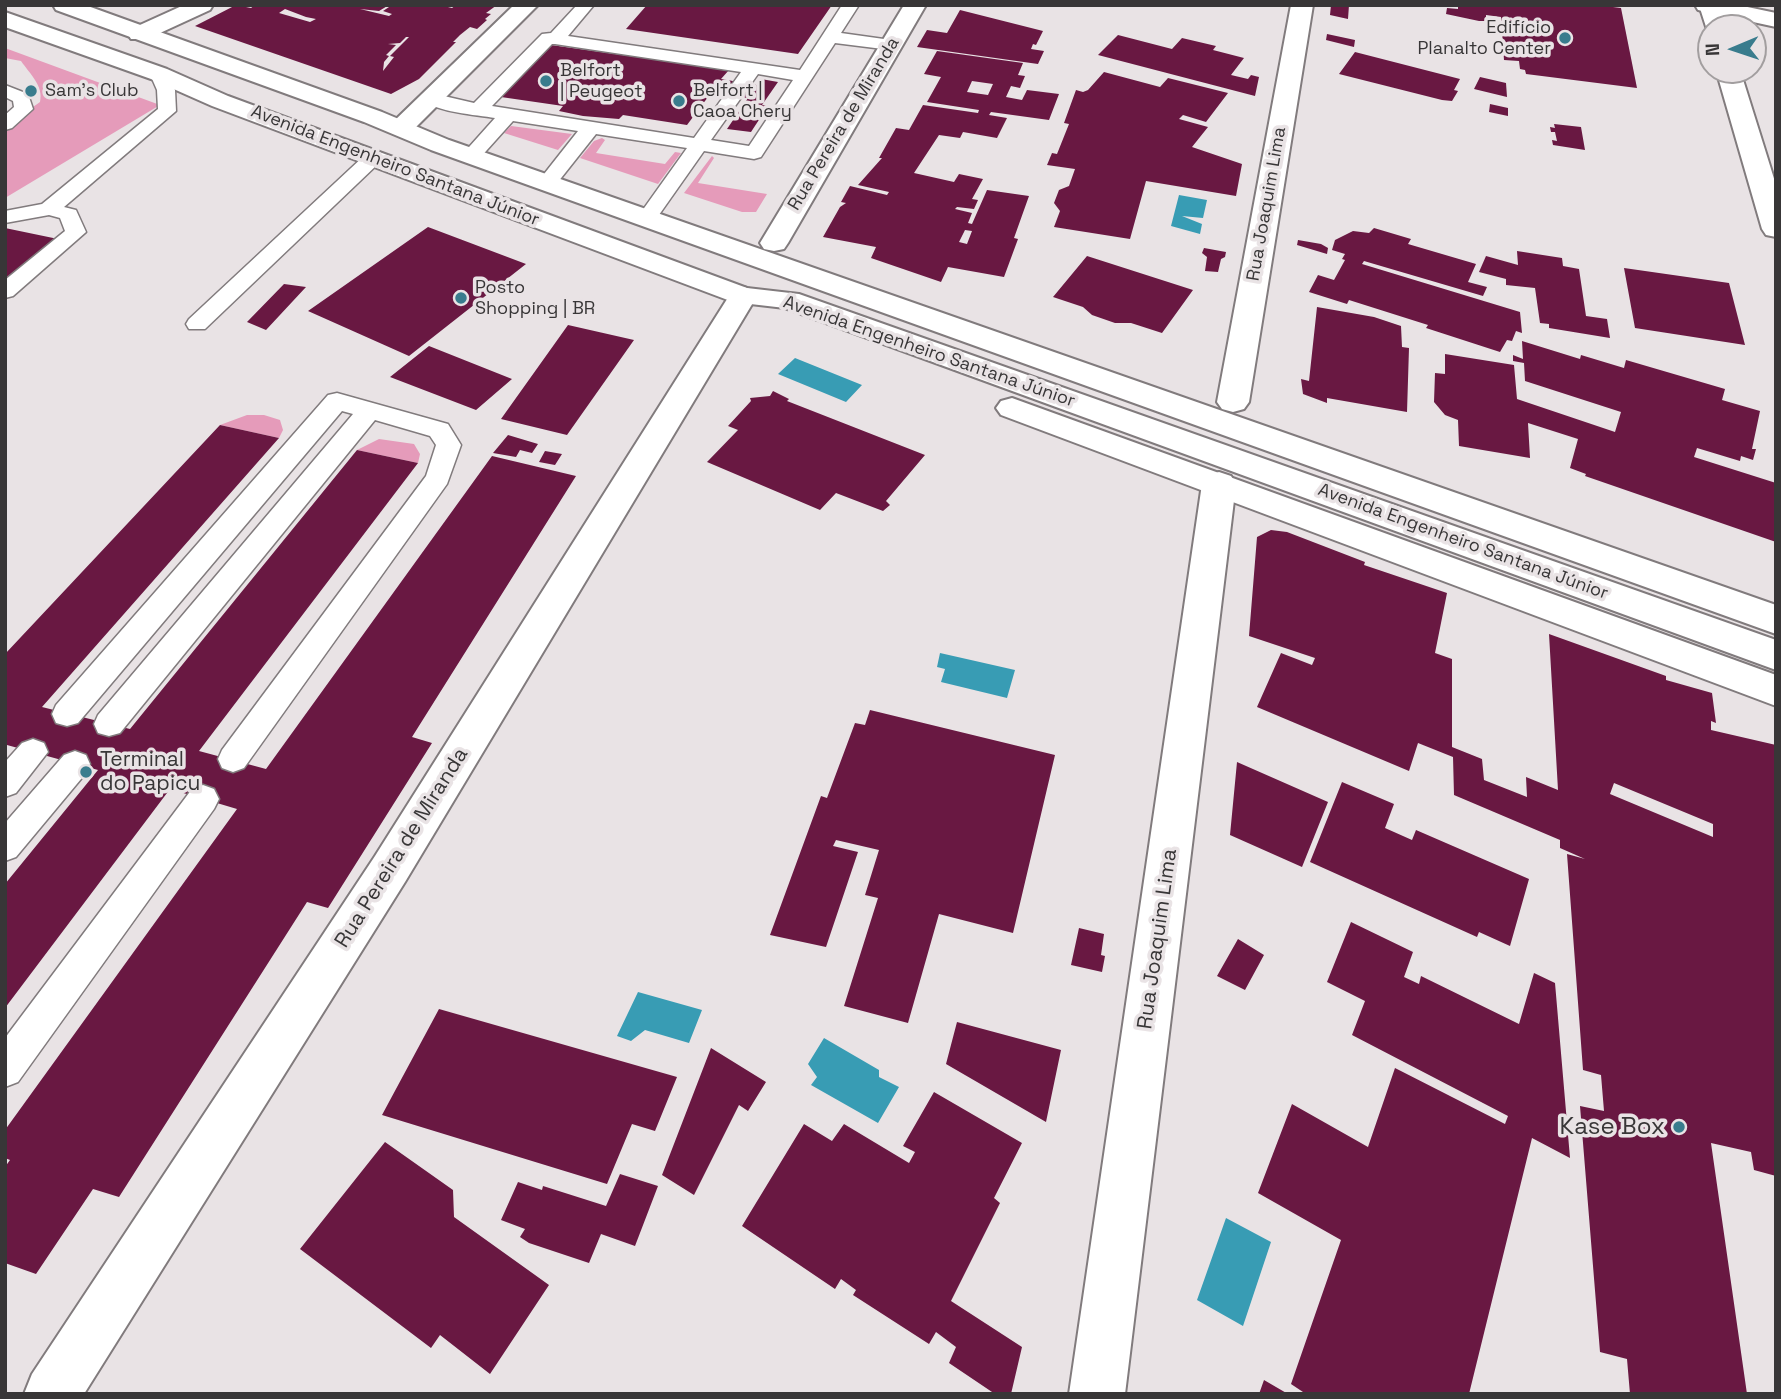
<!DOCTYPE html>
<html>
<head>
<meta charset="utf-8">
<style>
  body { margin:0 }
  #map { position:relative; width:1781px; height:1399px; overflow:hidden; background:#e9e3e5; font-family:"Space Grotesk",sans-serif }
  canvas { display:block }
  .frame { position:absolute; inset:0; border:7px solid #383637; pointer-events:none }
  .north { position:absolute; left:1697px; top:14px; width:70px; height:70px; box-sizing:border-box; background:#e9e3e5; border:2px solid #a29e9f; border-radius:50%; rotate:268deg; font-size:19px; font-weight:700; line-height:28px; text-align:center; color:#383637 }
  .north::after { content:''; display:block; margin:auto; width:24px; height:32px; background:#397c8d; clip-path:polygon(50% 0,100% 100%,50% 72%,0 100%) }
</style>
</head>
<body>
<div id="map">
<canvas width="1781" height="1399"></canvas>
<div class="frame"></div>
<div class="north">N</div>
</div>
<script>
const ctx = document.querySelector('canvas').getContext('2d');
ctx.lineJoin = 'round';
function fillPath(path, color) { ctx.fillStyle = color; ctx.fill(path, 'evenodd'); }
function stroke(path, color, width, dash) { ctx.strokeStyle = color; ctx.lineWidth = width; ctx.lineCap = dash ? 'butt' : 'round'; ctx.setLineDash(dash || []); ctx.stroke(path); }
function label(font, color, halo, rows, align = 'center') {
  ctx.font = font + ' "Space Grotesk",sans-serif'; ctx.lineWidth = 7; ctx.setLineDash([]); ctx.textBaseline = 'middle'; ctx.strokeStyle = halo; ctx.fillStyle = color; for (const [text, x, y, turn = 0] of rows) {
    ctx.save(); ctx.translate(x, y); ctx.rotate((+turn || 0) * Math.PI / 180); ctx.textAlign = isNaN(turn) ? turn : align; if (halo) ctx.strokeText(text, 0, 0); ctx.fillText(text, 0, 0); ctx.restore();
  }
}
fillPath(new Path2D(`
  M5,48l155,57 -155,93v-71l35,-25c4,-16 -10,-28 -19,-41l-16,-3z
  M511,126l61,8 -14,16 -54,-17z
  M602,138l3,2 -9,13 69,11 10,-12 6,1 -23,31 -78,-26 14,-17z
  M712,156l2,2 -16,25 69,11 -11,18h-14l-58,-19z
  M247,415h17l16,5 3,10 -4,8 -59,-13z
  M379,439l35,5 6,10 -2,9 -61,-13z`), '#e59bba');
fillPath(new Path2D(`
  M1179,195l28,5 -4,18 -21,-2 20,8 -2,10 -29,-8z
  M795,358l67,27 -16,17 -68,-28z
  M940,653l75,17 -8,28 -66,-16 4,-13 -8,-2z
  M638,992l64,18 -13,33 -44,-13 -14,11 -14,-5z
  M824,1038l55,32v7l20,10 -21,36 -67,-38 6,-8 -9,-13z
  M1226,1218l45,24 -28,84 -46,-26z`), '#389cb4');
fillPath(new Path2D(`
  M236,5l15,3 4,-3h134l-10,6 -19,-2 29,7 3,-2 -9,-3 9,-6h48l12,3 4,-3h41l-11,8 5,1 -6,5 2,1 -10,9 -7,-2 -10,8 -7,7h3l-37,37 -28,15 -196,-68zM285,9l21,8 10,2 -6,3 -31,-9zM406,37h3l-19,19 4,1 -11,14 1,-9 5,-6 -3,-1 10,-10 -8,-1 12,-1z
  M647,5h185l-34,49 -172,-25z
  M1331,5h18l-1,14 -18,-4z
  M1458,5h139l24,3 16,80 -111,-14 -1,-4 -5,-1 -1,-8 -15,-1 -3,-43 -15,-2v6h-7l-33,-7 1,-6 11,1z
  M960,10l83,21 -7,14 -3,-1 -2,5 13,2 -6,13 -121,-17 10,-17 20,3z
  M1327,34l28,6 -1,7 -28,-7z
  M1118,35l54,14 10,-11 34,8 -3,4 31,8 -13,17 17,4 3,-4 8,2 -4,19 -157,-41z
  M551,45l178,25 -8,9 36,6 4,-6 17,3 -16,23 6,1 -17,26 -24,-3 21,-31 -37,-5 -24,32 -64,-10 -4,4 -36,-3 -24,-5 4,-5 -62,-9z
  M937,51l86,12 -5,12 7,1 -5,12 -9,-2 -5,11 16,3 5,-10 32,4 -10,26 -58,-8 -2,3 18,3 -10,20 -34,-6 -3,6 -21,-3 -25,38 40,9 5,-8 24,5 -11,20 6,1 -4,9 -17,-2 -2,2 17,4 -4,10 4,1 15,-34 42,6 -15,42 4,1 -14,38 -56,-10 -7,15 -70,-24 5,-11 -53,-10 17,-30 6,-4 -5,-1 9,-16 37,9 2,-3 -31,-7 24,-27h-3l17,-30 13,2 14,-25 55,8 1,-3 -52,-8 14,-25 -17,-3zM972,81l21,3 -5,11 -21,-3zM965,230l7,1 -5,13 -8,-2z
  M1355,52l105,27 -6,11 4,1 -6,10 -10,-1 -103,-26z
  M1104,72l56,15 8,-9 60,15 -22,29 -23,-7 -4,4 29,8 -16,20 50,17 -6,32 -90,-15 -16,58 -76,-12 6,-16 -6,-8 5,-13 10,-4 6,-17 -28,-4 5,-12 5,1 12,-30 -5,-1 12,-33 7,2 5,-2z
  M1480,77l26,6 1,14 -33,-8z
  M1490,104l18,4v8l-19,-4z
  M1554,124l27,3 4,23 -32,-5 -1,-5 5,1 -2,-9h-4l-1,-5 5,1z
  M428,227l98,37 -117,92 -101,-45z
  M5,228l53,11 -53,43z
  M1374,228l37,11 -3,5 68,20 -8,18 19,5 -4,9 -119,-35 -2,3 158,48 2,21 -6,-2 -4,10 -5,-1 -7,12 -74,-24 2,-3 -79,-25 -2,4 -38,-12 9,-17 16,5 11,-20 -3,-1 3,-5 -13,-4 3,-10 18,-9 16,2z
  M1298,240l23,4 7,4 -1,6 -30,-9z
  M1204,248l22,4 -1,5 -4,2 -3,13 -13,-1 2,-14 -5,-4z
  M1517,251l45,7 1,8 16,3 7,47 21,3 3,19 -61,-10v-4l-9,-1 -5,-35 -29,-3v-6l-27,-7 7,-16 32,9z
  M1087,256l106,34 -31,43 -31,-10h-16l-23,-8 -9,-8 -30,-10z
  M1624,268l105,15 16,62 -110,-17z
  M284,284l22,3 -40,43 -19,-8z
  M1317,307l57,10 27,9 1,21 7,1 -2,64 -80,-14v5l-24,-9 -2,-15 8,2z
  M568,325l66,15 -67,95 -66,-16z
  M1522,341l58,18 1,-4 43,13 2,-8 99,29 -3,11 38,11 -8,38h4l-3,11 -12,-4 -1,5 -43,-13 -3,9 82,26v59l-191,-66 1,-2 -16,-6 8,-29 -50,-16 2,35 -71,-12 -1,-26 -13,-5 -11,-13 1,-29 10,1v-20l69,11 3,34 98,33 6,-20 -96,-31 -1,-18 -11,-2v-6l10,4z
  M429,346l83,33 -36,31 -86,-33z
  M773,391l16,8 -2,2 138,54 -39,46 4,4 -7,6 -47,-18 -16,17 -113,-48 31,-32 -10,-4 23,-25 -1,-3 20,-2z
  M220,425l59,13 -237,269 88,22 227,-279 61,13 -219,288 67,18 226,-313 84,20 -164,261 20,6 -104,165 -21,-6 -188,295 -26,-8 -57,85 -31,-11v-96l5,-7 -5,-2v-28l232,-321 -67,-20 -165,219v-124l93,-114 -91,-25 -2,2v-93z
  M508,435l30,9 -6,9 -12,-3 -4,7 -23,-4z
  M545,451l17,3 -7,11 -16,-3z
  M1271,530l16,2 78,30 -1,3 83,28 -12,60 17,6v88l30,12 2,21 43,17 -1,-20 32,13 -9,-156 117,42v4l46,13 4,30 -5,-2v9l65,15v431l-22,-6 -3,-18 -40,-9 36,251h-117l-3,-35 -27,-7 -20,-246 24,5 -3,-36 -18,-5 -16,-216 18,5 -25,-11v-8l-106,-45 -1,-38 -35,-14 -9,28 -152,-64 24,-54 31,12 3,-7 -66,-22 8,-99zM1614,783l99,41v13l-103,-43z
  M870,710l185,45 -42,178 -74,-19 -31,109 -64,-17 34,-108 -13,-3 14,-45 -43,-10 -3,6 25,6 -32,95 -56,-12 51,-139 6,2 28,-75 10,2z
  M1237,762l91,40 -26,65 -72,-32z
  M1342,782l52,22 -9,24 27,12 4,-10 113,49 -19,67 -31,-14 -2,5 -167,-75z
  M1351,922l62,30 -9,25 15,7 2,-8 98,48 15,-51 21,10 15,175 -38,-20 -63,256h-163l-15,-10 50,-144 -83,-47 34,-89 76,43 27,-79 110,56 3,-8 -156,-81 13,-34 -38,-19z
  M1079,928l25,6 -3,21 4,1 -3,16 -31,-7z
  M1238,939l26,16 -19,35 -28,-14z
  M439,1009l238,68 -22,54 -23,-7 -25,60 -225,-69z
  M957,1022l104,28 -15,72 -100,-58z
  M711,1048l55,34 -18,29 -9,-6 -45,90 -32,-20z
  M934,1092l88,51 -28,55 6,5 -49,98 71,46 -11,47h-16l-46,-31 7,-16 -20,-15 -7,12 -76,-49 3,-5 -15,-11 -6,10 -93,-63 62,-102 28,17 12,-17 65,39 6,-11 -12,-6z
  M385,1142l68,48 1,27 95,68 -59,89 -50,-39 -9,13 -131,-99z
  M620,1174l38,12 -23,60 -34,-12 -12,29 -60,-20 -9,-6 5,-8 -24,-9 17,-38 24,8 1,-4 63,20z
  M1264,1380l24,14h-29z`), '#691842');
const lane = new Path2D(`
  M577,5h17l-26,31 232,34 42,-65h17l-18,28 50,7 9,5 -9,5 -56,-7 -74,114 -7,2 -50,-8 -50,71h-14l-3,-4 50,-70 -91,-14 -42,53h-14l-3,-4 41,-52 -65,-10 -35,39 -7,2 -10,-6 34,-38c-18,-3 -61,-6 -73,-19l9,-6 43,10 68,-69 9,-1zM552,44h3l186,28 -47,66 -202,-32zM758,74l35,6 -44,66 -38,-6z
  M159,69l6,1 10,20 1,21 -112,96 12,3 10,22 -73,64 -8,2v-18l60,-49 -5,-13 -11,-3 -44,8v-12l37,-7 116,-95 -1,-19 -7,-16z
  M5,85l23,9 5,15 -21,19 -7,2v-15l9,-8 -1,-6 -8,-4z
  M372,153l10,6 -3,4 -174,166h-16l-3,-5 3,-5 176,-164z
  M337,393l111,31 13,21 -14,39 -203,284 -11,4 -11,-4 -4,-9 4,-9 204,-274 10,-31 -6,-9 -55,-16 -255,313 -11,3 -11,-3 -4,-9 4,-9 255,-301 -11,-3 -264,312 -11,3 -11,-3 -4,-9 4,-9 272,-310z
  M33,739l11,4 4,9 -32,41 -11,4v-35l17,-19z
  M75,751l11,4 4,9 -4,9 -70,84 -11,4v-38l59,-68z
  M203,785l11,4 5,10 -5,10 -196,273 -13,5v-49l187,-249z`);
const street = new Path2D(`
  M184,5h29l-3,5 -63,29h-16l-3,-5 3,-5z
  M514,5h24l-128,128 -9,2 -9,-2 -3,-5 3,-5z
  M904,5h22l-138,238 -4,6 -10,2 -10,-2 -4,-6z
  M1291,5h22l-64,397 -5,7 -11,3 -11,-3 -5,-7z
  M1695,5h43l38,8v14l-78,-17z
  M743,287l10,3 4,6 -352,586 -321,512h-60l8,-20 343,-518 354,-560 4,-6z
  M1219,472l12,4 5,8 -111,910h-56l133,-910 5,-8z`);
const primary = new Path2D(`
  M53,5h32l297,107 67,28 1327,465v29l-1345,-484 -67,-28 -308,-112z
  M1699,5h22l6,23h-16v5h-3z
  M5,12l162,57 61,27 519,192 52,6 977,346v30l-991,-362 -52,-6 -521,-196 -61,-27 -146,-52z
  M1716,70h24l36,115v52l-10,-2 -4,-6z
  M1012,398l764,277v31l-775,-291 -5,-7 5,-7z`);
stroke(lane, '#817b7d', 3);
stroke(street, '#817b7d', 4);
stroke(primary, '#817b7d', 4);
fillPath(lane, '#fff');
fillPath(street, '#fff');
fillPath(primary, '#fff');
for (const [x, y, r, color] of [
  [1565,38,7,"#397c8d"],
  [546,81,7,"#397c8d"],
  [31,91,7,"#397c8d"],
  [679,101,7,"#397c8d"],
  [461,298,7,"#397c8d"],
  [86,772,7,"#397c8d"],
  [1679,1127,7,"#397c8d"]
]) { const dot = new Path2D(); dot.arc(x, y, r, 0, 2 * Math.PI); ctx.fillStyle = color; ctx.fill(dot); stroke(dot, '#e9e3e5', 2.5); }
label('18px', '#383637', '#e9e3e5', [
  ["Edifício",1551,28,"right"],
  ["Planalto Center",1551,49,"right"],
  ["Belfort",560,71],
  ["| Peugeot",560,92],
  ["Sam's Club",45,91],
  ["Belfort |",693,91],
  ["Caoa Chery",693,112],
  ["Posto",475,288],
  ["Shopping | BR",475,309]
], 'left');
label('18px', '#383637', '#e9e3e5', [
  ["Rua Pereira de Miranda",844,124,-59],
  ["Avenida Engenheiro Santana Júnior",395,166,21],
  ["Rua Joaquim Lima",1267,204,-80],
  ["Avenida Engenheiro Santana Júnior",929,352,19],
  ["Avenida Engenheiro Santana Júnior",1463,542,20]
]);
label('21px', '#383637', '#e9e3e5', [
  ["Terminal",100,760],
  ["do Papicu",100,784]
], 'left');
label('21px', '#383637', '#e9e3e5', [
  ["Rua Pereira de Miranda",402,848,-58],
  ["Rua Joaquim Lima",1158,939,-82]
]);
label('24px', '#383637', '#e9e3e5', [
  ["Kase Box",1665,1127]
], 'right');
</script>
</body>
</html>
